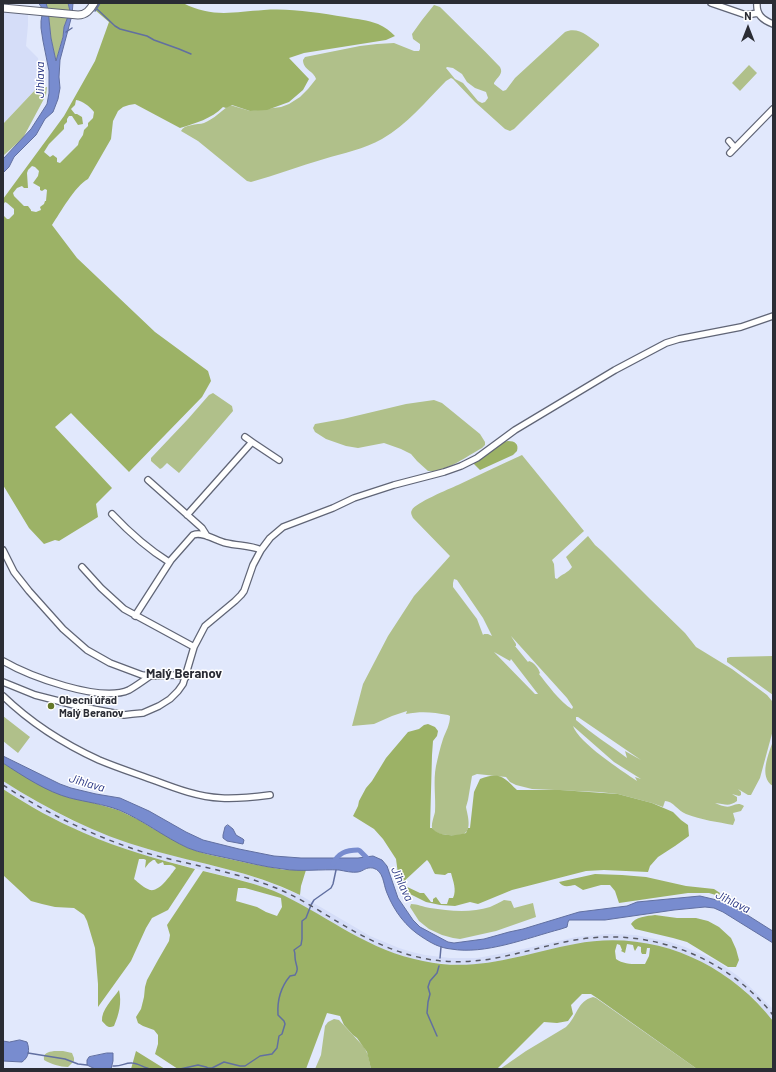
<!DOCTYPE html>
<html>
<head>
<meta charset="utf-8">
<style>
  body { margin:0 }
  #map { position:relative; width:776px; height:1072px; overflow:hidden; background:#e1e8fc; font-family:Barlow,sans-serif }
  canvas { display:block }
  .frame { position:absolute; inset:0; border:4px solid #2a2c34; pointer-events:none }
  .north { position:absolute; left:728px; top:8px; width:40px; height:40px; -webkit-text-stroke:3px #fff; paint-order:stroke; rotate:0deg; font-size:11px; font-weight:700; line-height:16px; text-align:center; color:#2a2c34 }
  .north::after { content:''; display:block; margin:auto; width:14px; height:18px; background:#2a2c34; clip-path:polygon(50% 0,100% 100%,50% 72%,0 100%) }
</style>
</head>
<body>
<div id="map">
<canvas width="776" height="1072"></canvas>
<div class="frame"></div>
<div class="north">N</div>
</div>
<script>
const ctx = document.querySelector('canvas').getContext('2d');
ctx.lineJoin = 'round';
function fillPath(path, color) { ctx.fillStyle = color; ctx.fill(path, 'evenodd'); }
function stroke(path, color, width, dash) { ctx.strokeStyle = color; ctx.lineWidth = width; ctx.lineCap = dash ? 'butt' : 'round'; ctx.setLineDash(dash || []); ctx.stroke(path); }
function label(font, color, halo, rows, align = 'center') {
  ctx.font = font + ' Barlow,sans-serif'; ctx.lineWidth = 3; ctx.setLineDash([]); ctx.textBaseline = 'middle'; ctx.strokeStyle = halo; ctx.fillStyle = color; for (const [text, x, y, turn = 0] of rows) {
    ctx.save(); ctx.translate(x, y); ctx.rotate((+turn || 0) * Math.PI / 180); ctx.textAlign = isNaN(turn) ? turn : align; if (halo) ctx.strokeText(text, 0, 0); ctx.fillText(text, 0, 0); ctx.restore();
  }
}
fillPath(new Path2D(`
  M3,11l25,3v11l-2,21 12,12 2,14 -3,16 -34,36z
  M3,781l31,19 37,20 77,29 97,25 26,9 29,12 70,41 29,12 13,4 13,3 25,3h27l33,-6 66,-15 32,-3 28,1 34,7 15,5 30,13 23,16 10,9 23,22 2,2v12l-16,-19 -13,-12 -20,-15 -89,-33 -26,-1 -32,3 -66,15 -34,6h-14l-40,-3 -26,-7 -30,-13 -71,-40 -27,-13 -25,-8 -98,-25 -26,-8 -35,-14 -37,-18 -45,-27z`), '#d5ddf8');
fillPath(new Path2D(`
  M46,3h22l2,8 -6,16 -1,9 -7,25 -5,-23 -3,-28z
  M434,5l6,2c20,20 40,39 60,60 4,7 -3,10 -6,16v1l9,7 3,-1 9,-12 50,-46c13,-6 24,5 34,12v2l-79,77 -6,6 -4,2 -5,-2 -30,-27 -22,-23 -2,-1 -5,3c-20,20 -39,44 -64,58 -18,10 -38,14 -58,20 -24,7 -48,16 -73,23l-4,-1 -49,-40 -17,-10c3,-7 16,-6 23,-8 10,-4 17,-12 26,-18l20,6 31,-4 8,-3 11,-7 8,-8 8,-10c-2,-8 -13,-9 -13,-19l2,-3 55,-11 17,-2 17,-1 20,8h5l1,-2v-5l-7,-5 -1,-5 10,-14zM447,67l6,1 9,6 5,8 8,6 11,4 2,6 -3,4 -3,1 -4,-2 -15,-18 -8,-4 -9,-11z
  M749,65l8,8 -17,18 -8,-8z
  M47,87l-1,8 -23,43 -20,18v-32l34,-36z
  M213,393l19,13 1,5 -24,28 -30,34 -12,-10 -5,5 -2,1 -9,-8v-3l37,-39 21,-24z
  M434,400l8,3 38,31 5,8v3l-3,3c-15,8 -37,25 -54,23l-11,-10 -6,-7 -10,-5 -17,-6 -26,5 -12,-2 -20,-7 -11,-7 -2,-4 2,-4 28,-5 63,-15z
  M522,455l62,76 -32,29 2,4 1,14 2,1c5,-5 11,-6 15,-12l-6,-10 22,-21 7,9 7,6 47,47 36,35 11,14 36,22 35,26 5,6 1,29 -13,48 -9,17h-3l-10,-6 3,3v3l-2,1 -7,-2 5,3v4c-8,6 -12,3 -22,2 5,2 11,5 16,3 6,-2 8,-3 13,0l-3,5 -8,2 2,7 -2,5c-15,-3 -32,-5 -47,-11 -8,-3 -13,-13 -21,-13l-2,6 -11,-4 -34,-9 -19,-2 -67,-3 -16,-4 -6,-3 -4,-5 -29,-3 -5,2 -4,24 -2,7c1,6 6,21 -1,26 -3,3 -10,2 -15,2 -5,0 -14,-1 -17,-5 -3,-4 1,-13 2,-18 1,-15 -2,-31 1,-46 2,-9 4,-18 7,-27 3,-8 7,-14 7,-23l-2,-1c-15,-3 -27,-4 -42,-1l1,-3 -15,5 -18,8 -22,2 11,-42 25,-48 26,-40 36,-40 -37,-38c-1,-3 -3,-5 -1,-8 3,-7 37,-21 46,-25 21,-10 42,-20 64,-30zM454,579l3,1 26,38 9,18 -4,-2h-4l-1,1 -6,-16 -24,-32v-4zM511,636l56,62 6,9 -1,2c-12,-7 -25,-25 -33,-35l1,-1c-1,-4 -6,-11 -11,-12l-1,1 -13,-16h1v-2zM494,652l16,9 1,-2 27,35h-3zM576,717h2l63,43 -16,-9 2,7c-17,-13 -35,-24 -51,-38zM573,726l41,36 27,17 -6,-2 2,4c-16,-11 -58,-38 -64,-55z
  M773,656v39l-46,-33v-4l3,-1z
  M3,716l27,21 -12,16 -15,-12z
  M773,741v45c-15,-9 -4,-33 0,-45z
  M504,900l7,1 3,7 19,-5 3,14 -40,14 -36,8 -7,-1 -11,-3 -13,-6 -10,-8 -9,-14 1,-3c7,0 12,3 19,4 19,3 41,5 60,-1 5,-2 10,-5 14,-7z
  M593,997l3,1 101,71h-197l26,-18 40,-24c11,-10 11,-26 27,-30z
  M334,1019l5,1 25,27 4,8 3,14h-56l6,-14 4,-29 3,-4z
  M54,1051h9l9,2 2,5v3l-6,6c-8,0 -17,-3 -24,-7 -1,-7 4,-8 10,-9z`), '#b0c08a');
fillPath(new Path2D(`
  M98,3h85c29,15 50,9 81,7 27,-2 54,3 81,7 11,2 23,3 33,7 7,3 12,7 17,12l-9,4 -82,13 -15,5 20,21 -6,11 -14,12 -22,8 -17,1 -18,-6 -6,3 -3,-1c-12,12 -27,16 -43,21l-45,-24 -6,1 -6,2 -5,4 -5,10 -2,18 -23,40c-13,7 -28,34 -36,46l25,33 78,74 53,39 3,10 -9,16 -73,75 -58,-59 -16,14 57,61 -16,16 2,13 -39,24 -4,-1 -11,4 -15,-16 -26,-43v-270l4,4h2l5,-5v-5l-7,-6 -2,-1 -2,3v-6l61,-83 31,-55 14,-39 -14,-12zM76,100c7,1 13,6 18,12l-1,6 -5,5v3l-4,4 -1,5 -4,6 -1,4 -18,18 -3,-1v-4l-4,-3 -3,2 -6,-5 5,-8 15,-15v-4l3,-3v-3l2,-3h3l6,9 5,-1 -1,-7 -5,-3h-2l-4,-5 4,-4zM32,166l3,1 4,4 -1,5 -5,7 7,4v3l2,1 3,-2 2,1 -1,11h-1l-1,3 -4,3 1,3 -5,2 -5,-1v-1l-3,-4h-4l-10,-10 -1,-3 4,-5 5,-2 2,2h4l-1,-15 1,-3z
  M508,441c7,0 11,3 9,10l-4,4 -33,15 -7,-7 22,-14 8,-7z
  M428,724l7,3 3,4 -1,5 -4,5 -1,14 -2,73h2c6,9 25,8 34,5l2,-5h2l4,-36 6,-13c19,-8 24,-2 37,11h43l58,4 34,9 21,9 8,8 7,5 1,11 -14,10 -17,11 -8,9 -2,6 -44,-2 -18,1 -74,19 -34,14 -8,-2 -15,4 -15,-1 -14,-3 -26,-13 -4,-30 -13,-20 -9,-10 -21,-13 5,-10 1,-5 7,-13 6,-7 14,-23 22,-26 11,-3 5,-4zM427,860c4,4 5,9 8,14l10,1 3,-2h3c2,8 6,17 2,25h-4l-2,6h-6l-5,-7 -3,2v3h-2l-7,-9h-4l-19,-9z
  M3,763l52,29 15,6 17,3 31,9 19,9 15,9 36,20 18,6 46,10 33,6h21l-5,16 -1,9c-48,-24 -101,-31 -152,-46 -53,-15 -99,-39 -145,-68z
  M3,789c26,17 53,32 81,44 36,16 73,26 111,36l-27,41 -16,8 -6,10 -15,33 -33,46v-23l-3,-36 -8,-27 -3,-6 -10,-7 -19,-1 -13,-3 -11,-3 -28,-26zM139,859h5l2,1 -1,8 4,-5 4,-3h2l1,2 2,2 5,-2 1,3c4,0 9,-1 12,3 -5,6 -16,24 -26,22 -6,-2 -11,-7 -16,-11z
  M203,871c27,7 55,12 80,24 47,23 87,56 140,66 55,12 99,-7 152,-17 76,-15 151,17 198,77v48h-76l-100,-71 -6,-4h-9l-11,11 2,9 -5,7 -11,2 -13,-1 -47,47h-126l-4,-17 -10,-14 -4,-3 -9,-10 -4,-9 -13,-3 -21,56h-128l-23,-15 3,-10v-9l-4,-5 -11,-4 -5,-3 -2,-6 5,-8 3,-12 1,-10 2,-7 11,-20 11,-19 1,-6 -3,-10zM238,888h7l36,10 1,9 -5,9 -11,-4 -9,-5 -21,-6zM617,944l3,1 2,5 -1,1 4,2 2,-9 6,1 1,4 1,2 3,-5 3,1v5l1,2h4l1,-6h3l-1,8 -4,8c-9,0 -21,1 -29,-5l-1,-8z
  M595,874l27,1 24,2 40,9 28,3 6,4 -1,3 -10,-3h-21l-69,10 -4,-12 -5,-6h-9l-18,5 -8,-5c-6,1 -12,3 -16,-3z
  M655,915l22,3h19l12,3 11,6 12,11 5,11 3,11 -3,7h-8l-41,-25 -14,-4 -38,-9 -4,-5c4,-7 16,-8 24,-9z
  M119,990c3,13 0,24 -5,36 -6,3 -8,-1 -12,-5 -1,-11 11,-22 17,-31z
  M136,1051l29,18h-34z`), '#9cb266');
const water = new Path2D(`
  M39,3h7l2,7 3,28 5,23 7,-24 1,-10 6,-16 -2,-8h5l-1,12 -12,45 -1,17 1,11 -2,11 -5,13 -8,7 -9,16 -22,22 -5,10 -6,6v-14l28,-30 16,-25 2,-11v-22l-6,-30 -2,-13v-7l2,-11z
  M3,756l57,28 11,4 25,6 24,4 29,13 37,21 17,8 36,9 35,7 27,2h57l15,-2 9,4 5,6 11,32 15,22 7,7 28,15 6,1 30,-4 25,-7 14,-3 56,-17 48,-6 10,-4 63,-6 21,5 20,10 30,19 2,1v12l-50,-31 -9,-4 -9,-1 -31,3 -69,10h-36l-1,2 -1,5 -6,2c-34,9 -76,26 -110,20 -11,-1 -20,-6 -29,-12 -16,-10 -28,-26 -35,-44 -4,-9 -3,-22 -14,-25 -8,-1 -9,3 -15,4 -6,1 -13,-1 -19,-2 -18,-1 -38,2 -56,-1 -19,-2 -37,-7 -56,-11 -13,-3 -27,-5 -39,-10 -24,-11 -45,-28 -69,-38 -16,-6 -33,-8 -49,-12 -23,-6 -47,-22 -67,-35z
  M228,825l5,4 3,6 7,4 1,1 -1,4 -16,-3 -4,-3v-3l2,-8z
  M20,1040l7,2c3,8 2,15 -5,20l-19,-1v-20l6,1z
  M107,1053h6v8l-2,8h-16l-8,-4v-5l2,-3z`);
fillPath(water, '#788ccf');
stroke(water, '#616fa0', 1);
stroke(new Path2D(`
  M97,9l18,17 5,3 27,7 7,4 25,9 12,5
  M95,11l5,-8
  M66,32l6,-4
  M440,958l1,-11
  M437,1036l-10,-23 1,-11 2,-8 -2,-7 2,-6 7,-8 2,-7
  M28,1053l37,6 13,5 9,1
  M113,1066c8,1 13,-4 19,-3 6,0 12,5 19,6
  M180,1069l18,-4 8,2 2,1h4l12,-6 16,4h5l15,-10 12,-2 5,-6 2,-12 3,-2 3,-10 -1,-3 -6,-6c-1,-15 2,-27 12,-39l5,-1c5,-7 0,-10 0,-18 0,-2 0,-5 -1,-7l7,-5 1,-6v-18l4,-3 5,-13 3,-5 17,-12 2,-4 3,-14`), '#616fa0', 1.5);
stroke(new Path2D(`
  M360,851l10,10
  M333,864c5,-11 13,-14 25,-14`), '#788ccf', 5);
const minor = new Path2D(`
  M711,3l35,12 12,-2
  M757,3c-1,12 6,17 16,21
  M729,141l6,7
  M730,153l43,-44
  M245,437l7,5
  M148,480l54,48 5,8
  M112,514c17,18 36,35 57,48
  M187,515l65,-73 27,18
  M3,550l11,22 15,19 34,38 24,21 23,13 32,12 8,1 27,-1 9,2
  M82,567l19,21 23,21 70,38
  M135,616l36,-56 22,-25c10,-4 23,6 33,8 12,3 24,2 35,7
  M3,661c26,15 97,42 126,29 7,-4 14,-9 21,-14
  M3,682l32,13 47,12 32,6 10,2 8,-1 11,-1 16,-7 11,-7 8,-8 5,-7 11,-37 11,-21 30,-25 6,-6 3,-4 9,-26 8,-15 9,-12 13,-11 50,-19 21,-10 40,-13 50,-13 17,-6 16,-8 38,-28 100,-60 51,-27 13,-4 62,-12 32,-11
  M3,696c28,27 61,48 96,64 19,8 38,14 57,21 21,8 43,16 65,17 16,1 33,-1 49,-3`);
const tertiary = new Path2D(`
  M3,8l75,7c8,0 12,-5 16,-12`);
stroke(minor, '#606576', 8);
stroke(tertiary, '#606576', 9);
stroke(minor, '#fff', 5.5);
stroke(tertiary, '#fff', 7);
stroke(new Path2D(`
  M3,785c45,29 92,52 143,68 43,12 88,18 130,35 32,13 60,35 91,50 18,9 36,16 55,20 57,12 99,-8 153,-18 74,-13 151,16 198,75`), '#575a65', 1.5, [5, 5]);
for (const [x, y, r, color] of [
  [51,706,4,"#647828"]
]) { const dot = new Path2D(); dot.arc(x, y, r, 0, 2 * Math.PI); ctx.fillStyle = color; ctx.fill(dot); stroke(dot, '#fff', 1.5); }
label('bold 11px', '#2a2c34', '#fff', [
  ["Obecní úřad",59,700],
  ["Malý Beranov",59,713]
], 'left');
label('italic 12px', '#263382', '#fff', [
  ["Jihlava",40,80,-90],
  ["Jihlava",87,783,17],
  ["Jihlava",402,884,65],
  ["Jihlava",733,902,26]
]);
label('bold 13px', '#2a2c34', '#fff', [
  ["Malý Beranov",184,674]
]);
</script>
</body>
</html>
